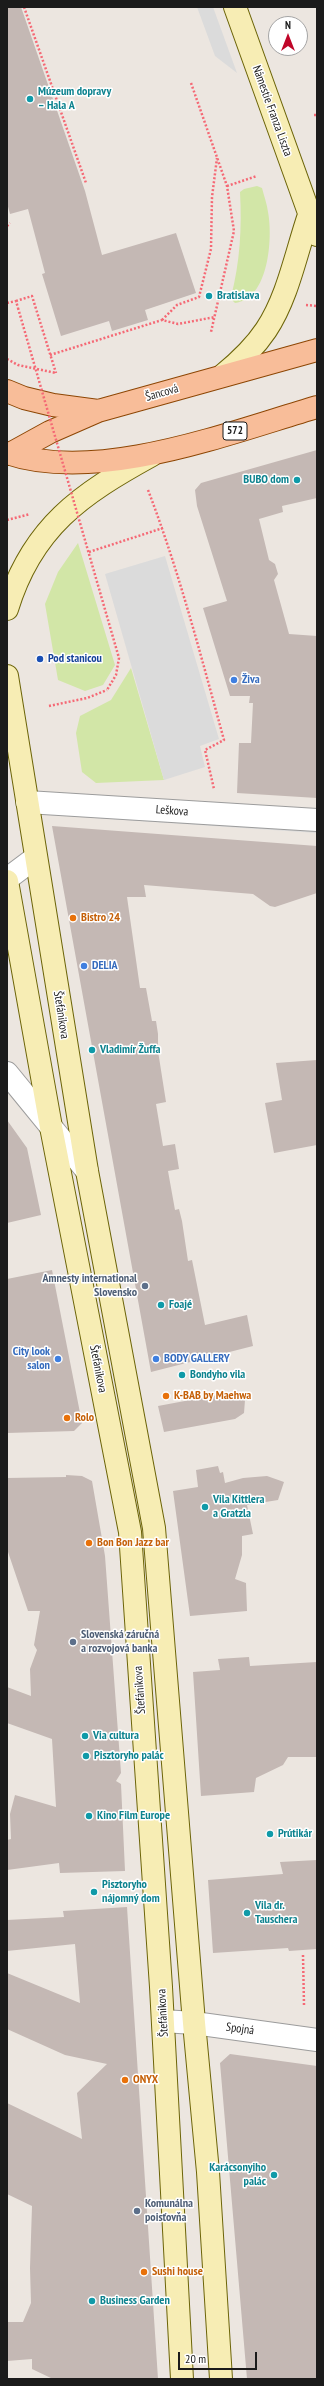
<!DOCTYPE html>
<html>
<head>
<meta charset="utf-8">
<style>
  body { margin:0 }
  #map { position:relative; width:324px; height:2386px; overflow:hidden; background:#ece6e0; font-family:"PT Sans Narrow",sans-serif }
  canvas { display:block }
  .frame { position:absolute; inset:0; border:8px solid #1b1b1b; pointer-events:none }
  .north { position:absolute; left:268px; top:16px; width:40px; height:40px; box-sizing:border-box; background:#fff; border:1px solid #a4a4a4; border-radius:50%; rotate:0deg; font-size:11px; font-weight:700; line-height:16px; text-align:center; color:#1b1b1b }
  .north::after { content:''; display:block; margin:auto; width:14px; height:18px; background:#c00629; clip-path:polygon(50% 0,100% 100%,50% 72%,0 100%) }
  .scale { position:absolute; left:178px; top:2352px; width:79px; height:18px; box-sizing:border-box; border:2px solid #1b1b1b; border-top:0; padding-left:5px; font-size:12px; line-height:14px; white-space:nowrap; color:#1b1b1b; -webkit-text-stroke:3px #fff; paint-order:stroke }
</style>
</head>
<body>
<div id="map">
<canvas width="324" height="2386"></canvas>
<div class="frame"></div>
<div class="north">N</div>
<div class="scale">20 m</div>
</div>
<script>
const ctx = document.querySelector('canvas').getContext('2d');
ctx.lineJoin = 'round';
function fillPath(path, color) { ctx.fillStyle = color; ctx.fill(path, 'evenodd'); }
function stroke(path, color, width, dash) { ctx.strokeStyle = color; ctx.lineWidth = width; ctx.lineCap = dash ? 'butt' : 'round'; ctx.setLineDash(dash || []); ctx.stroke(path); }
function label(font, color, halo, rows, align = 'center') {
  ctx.font = font + ' "PT Sans Narrow",sans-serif'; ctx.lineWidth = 3; ctx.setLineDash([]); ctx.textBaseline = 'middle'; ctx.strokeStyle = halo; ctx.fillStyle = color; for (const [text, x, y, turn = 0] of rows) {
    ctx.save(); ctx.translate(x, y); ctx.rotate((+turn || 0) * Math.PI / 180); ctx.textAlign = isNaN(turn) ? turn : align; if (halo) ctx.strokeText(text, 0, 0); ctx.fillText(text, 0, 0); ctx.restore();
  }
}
fillPath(new Path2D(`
  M257,186l5,2c2,8 5,16 6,24 5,26 1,87 -33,91l-6,-6h2c9,-35 11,-69 9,-105l4,-3z
  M78,543l37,122 -12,20 -18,6 -27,-11 -13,-76 13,-32z
  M131,668l33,112 -68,3 -14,-11 -6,-39 4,-17 31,-16z`), '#d2e6a7');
fillPath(new Path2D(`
  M197,7h16l24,66 -22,-17z
  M165,556l54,183 -19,7 5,21 -41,13 -59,-206z
  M66,809l251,18v6l-252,-17z`), '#dbdbdb');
fillPath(new Path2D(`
  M7,7h14l64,184 17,64 74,-22 20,60 -51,17 3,10 -36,11 -3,-10 -48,15 -19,-62 3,-1 -17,-64 -18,5 -3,-11z
  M317,450v48l-35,8 1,6 -24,7 10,41 6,4 3,10 -4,6 15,54 28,2v162l-80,-5 2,-50h12l2,-40h-4l1,-7h-20l-27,-88 24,-7 -30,-95 -2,-16 6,-7z
  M52,826l265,20v47l-42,14 -5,-1 -17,-12 -109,-9 2,12h-19l13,91h6l6,33h4l2,13v17l8,51 -10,2 7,42 12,-2 4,25 -11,2 7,39 4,-1 3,12 6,40 4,-1 13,65 42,-10 6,31 -102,26z
  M317,1060v85l-43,8 -9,-50 17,-3 -6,-37z
  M7,1120l20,28 14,67 -34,8z
  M52,1270l30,153 -8,8 -67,2v-154z
  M233,1392l9,3 3,5 -1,13 -9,6 -71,13 -6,-26z
  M218,1466l2,7 3,-1 2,11 18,-5 24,-2 17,6 -6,18 -31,5 6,29 -11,2v19l-7,24 11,4 1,28 -57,5 -17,-125 25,-4 -2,-17z
  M66,1475l16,1 10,5 13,75 16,217 -5,8 5,3 4,87 -65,2 -1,-10 -52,7v-30l4,-1 -1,-25 5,-19 41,12 -4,-68 -45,-16v-36l24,9 -1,-27 7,-19 -3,-5 6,-34h-12l-21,-62v-71l59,-1z
  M249,1657l1,9 67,-4v95h-29l-5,8 -27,13 -2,14 -53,4 -8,-124 27,-2 -2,-11z
  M317,1860v89l-28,2 -1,-3 -75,5 -5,-73 75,-6 -3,-12z
  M127,1907l31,472h-105l-21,-10v-10l-25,2v-39h16l8,-19 -1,-35 2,-62 -25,-12v-91l75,36 -5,-46 30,-29 -42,-9 -58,-26v-56l73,30 -5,-59 -68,7v-31l57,-3 -1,-6z
  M230,2054l87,12v313h-70l-27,-316z`), '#c4b8b4');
const street = new Path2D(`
  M27,802l290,18
  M7,879l28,-21
  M7,1073l80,98
  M163,2021l31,2 123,17`);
const secondary = new Path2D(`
  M235,7l82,228
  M223,375c16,-13 31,-27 43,-45 22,-33 30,-77 43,-115
  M7,609c25,-82 74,-115 145,-154
  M7,676l80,495 67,357 40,495 14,149 13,207
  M7,881l44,246 79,405 31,455 21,392`);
const primary = new Path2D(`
  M7,391l17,7 29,7 45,6 219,-61
  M7,453c91,31 221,-20 310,-46
  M10,454l40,-22 48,-21`);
stroke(street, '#9c9c9c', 24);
stroke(secondary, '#6c6408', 24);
stroke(primary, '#8d4604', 24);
stroke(new Path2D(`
  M24,7l62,176
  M191,83l36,103 7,45 -23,101
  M314,115h3
  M227,186l30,-10
  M7,226l3,-3
  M16,301l16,-5 24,77
  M7,303l9,-2 2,7
  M306,305l11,1
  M162,320l15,-15 22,-8 12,-48 1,-52 5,-39
  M50,355l112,-35 16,4 37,-7
  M7,359l11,6 38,8
  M148,490c31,81 53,166 76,250l-19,10 9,39
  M7,520l23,-6
  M89,552l74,-24
  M49,706l38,-8 20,-8
  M303,1955l1,50`), '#f56975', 2.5, [2, 2]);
stroke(street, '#fff', 22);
stroke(secondary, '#f7edb4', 22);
stroke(primary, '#f8bd99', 22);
stroke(new Path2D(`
  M18,308l101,350 -3,17 -9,15`), '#f56975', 2.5, [2, 2]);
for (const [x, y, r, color] of [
  [30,99,4,"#0f9aa8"],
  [209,296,4,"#0f9aa8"],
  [297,480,4,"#0f9aa8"],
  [40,659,4,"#1a4fb4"],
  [234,680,4,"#3f7fe0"],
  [73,918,4,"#e8710a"],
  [84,966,4,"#3f7fe0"],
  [92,1050,4,"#0f9aa8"],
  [145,1286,4,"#5c6f8a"],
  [161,1305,4,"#0f9aa8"],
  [58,1359,4,"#3f7fe0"],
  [156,1359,4,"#3f7fe0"],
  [182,1375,4,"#0f9aa8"],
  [166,1396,4,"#e8710a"],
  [67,1418,4,"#e8710a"],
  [205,1507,4,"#0f9aa8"],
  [89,1543,4,"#e8710a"],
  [73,1642,4,"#5c6f8a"],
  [85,1736,4,"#0f9aa8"],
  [86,1756,4,"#0f9aa8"],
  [89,1816,4,"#0f9aa8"],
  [270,1834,4,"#0f9aa8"],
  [94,1892,4,"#0f9aa8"],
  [247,1913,4,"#0f9aa8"],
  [125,2080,4,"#e8710a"],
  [274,2175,4,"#0f9aa8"],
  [137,2211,4,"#5c6f8a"],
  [144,2272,4,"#e8710a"],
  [92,2301,4,"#0f9aa8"]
]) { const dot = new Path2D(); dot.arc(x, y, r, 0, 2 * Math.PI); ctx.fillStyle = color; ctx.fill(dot); stroke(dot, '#fff', 1.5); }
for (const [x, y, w] of [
  [235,431,24]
]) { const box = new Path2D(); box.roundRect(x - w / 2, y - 9, w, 18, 3); ctx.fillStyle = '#fff'; ctx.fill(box); stroke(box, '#1b1b1b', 1); }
label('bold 11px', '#1b1b1b', null, [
  ["572",235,431]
]);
label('bold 12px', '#0d838f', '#fff', [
  ["Múzeum dopravy",38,92],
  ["– Hala A",38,106],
  ["Bratislava",217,296],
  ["BUBO dom",289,480,"right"],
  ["Vladimír Žuffa",100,1050],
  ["Foajé",169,1305],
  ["Bondyho vila",190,1375],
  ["Vila Kittlera",213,1500],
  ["a Gratzla",213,1514],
  ["Via cultura",93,1736],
  ["Pisztoryho palác",94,1756],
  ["Kino Film Europe",97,1816],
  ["Prútikár",278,1834],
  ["Pisztoryho",102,1885],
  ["nájomný dom",102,1899],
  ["Vila dr.",255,1906],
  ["Tauschera",255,1920],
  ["Karácsonyiho",266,2168,"right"],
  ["palác",266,2182,"right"],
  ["Business Garden",100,2301]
], 'left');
label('12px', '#1b1b1b', '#fff', [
  ["Námestie Franza Liszta",272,111,70],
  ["Šancová",162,393,-16],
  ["Leškova",172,811,4],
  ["Štefánikova",61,1015,81],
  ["Štefánikova",98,1369,79],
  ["Štefánikova",140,1690,-94],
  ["Štefánikova",163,2013,-93],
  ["Spojná",240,2029,8]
]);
label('bold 12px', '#164399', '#fff', [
  ["Pod stanicou",48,659]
], 'left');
label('bold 12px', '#366cbe', '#fff', [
  ["Živa",242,680],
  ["DELIA",92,966],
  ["City look",50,1352,"right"],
  ["salon",50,1366,"right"],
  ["BODY GALLERY",164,1359]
], 'left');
label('bold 12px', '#c56008', '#fff', [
  ["Bistro 24",81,918],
  ["K-BAB by Maehwa",174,1396],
  ["Rolo",75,1418],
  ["Bon Bon Jazz bar",97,1543],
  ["ONYX",133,2080],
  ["Sushi house",152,2272]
], 'left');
label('bold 12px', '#4e5e75', '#fff', [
  ["Amnesty international",137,1279,"right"],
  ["Slovensko",137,1293,"right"],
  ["Slovenská záručná",81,1635],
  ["a rozvojová banka",81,1649],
  ["Komunálna",145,2204],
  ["poisťovňa",145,2218]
], 'left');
</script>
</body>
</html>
